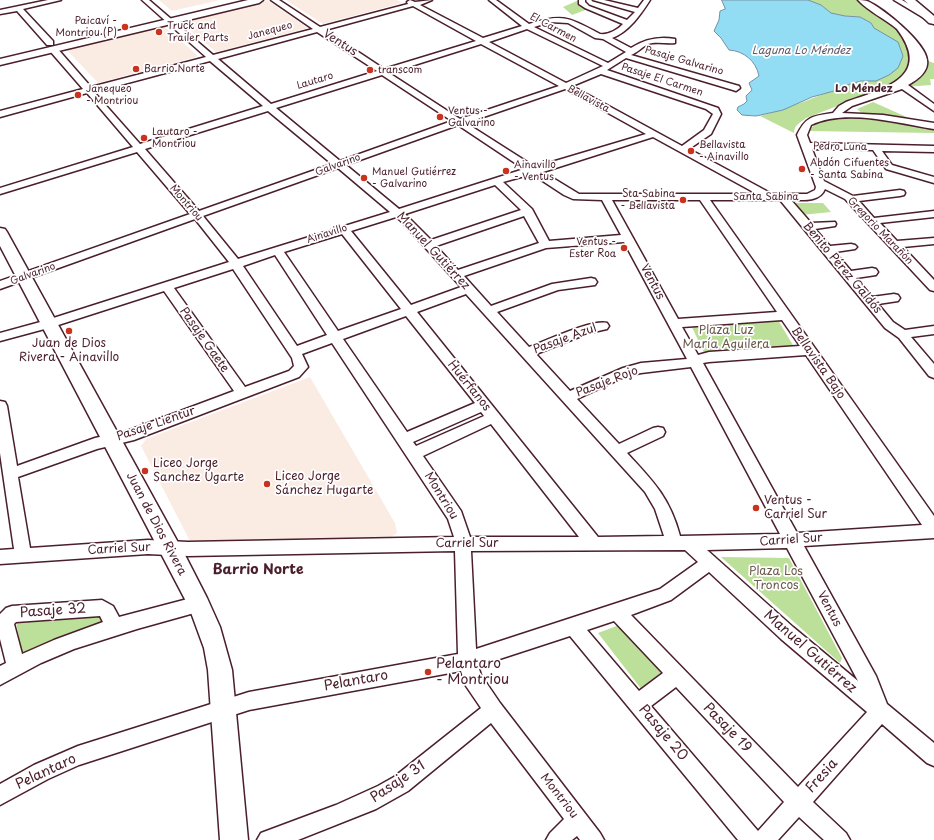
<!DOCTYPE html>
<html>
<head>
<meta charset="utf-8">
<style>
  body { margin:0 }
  canvas { display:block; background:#fff }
</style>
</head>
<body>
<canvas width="934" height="840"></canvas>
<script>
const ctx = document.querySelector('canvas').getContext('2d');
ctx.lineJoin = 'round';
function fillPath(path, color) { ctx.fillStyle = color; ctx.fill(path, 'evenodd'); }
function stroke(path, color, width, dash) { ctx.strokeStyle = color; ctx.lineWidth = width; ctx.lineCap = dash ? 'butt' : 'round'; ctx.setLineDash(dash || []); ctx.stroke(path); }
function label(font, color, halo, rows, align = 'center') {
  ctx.font = font + ' "Playpen Sans",sans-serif'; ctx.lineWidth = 3.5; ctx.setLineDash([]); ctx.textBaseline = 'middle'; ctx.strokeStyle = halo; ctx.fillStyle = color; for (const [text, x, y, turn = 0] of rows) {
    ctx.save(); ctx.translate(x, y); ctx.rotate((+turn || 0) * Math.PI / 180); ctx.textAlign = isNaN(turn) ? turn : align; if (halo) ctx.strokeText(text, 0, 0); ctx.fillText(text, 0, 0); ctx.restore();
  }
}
fillPath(new Path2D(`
  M159,0h61l-48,11z
  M267,0l41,28 -92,24 -36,-30z
  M286,0h111l5,3 -79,21z
  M159,26l6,1 32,28 -1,2 -98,26 -32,-34z
  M310,377l85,146 2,10 -7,5 -199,5 -50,-97 5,-7z`), '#faece2');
fillPath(new Path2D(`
  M579,0l1,6 8,3 -16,6 -9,-8z
  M808,0h49l41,28 19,29 -17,25 -94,36c-6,5 -12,7 -12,15l-34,-17c30,-8 60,-21 90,-32 12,-4 26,-1 38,-9 6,-3 11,-14 15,-19l-4,-9 -6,-7 -19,-12 -3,-5 -11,-6 -15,-1 -14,-3 -10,-8z
  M928,61l6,2v16h-4l1,6 -26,2c12,-6 23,-11 23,-26z
  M873,102l38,17 -49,-6 -5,-4z
  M834,117h20l80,12v4l-127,-2 10,-8z
  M791,203h32l8,9 -30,3z
  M778,320l16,27 -90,6 -13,-28z
  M721,557l68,1 53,100 -2,5z
  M103,613l2,10 -82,36 -8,-42z
  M622,624l41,46 -21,20 -44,-57z`), '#bcdf99');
const water = new Path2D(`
  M722,0h86l13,5 10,8 14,3 15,1 11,6 3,5 24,14 5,14 -5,12 -9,7 -13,6h-15l-11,3 -16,7 -22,6 -29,13 -27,6 -14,-1 -5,-5 1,-3 6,-3 3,-3 -1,-5 6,-6 -3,-7 10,-7c-3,-15 -15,-25 -30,-26l-8,-12 -7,-7 5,-11 1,-9 5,-2z`);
fillPath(water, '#93ddf4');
stroke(water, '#7691a4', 1);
const minor = new Path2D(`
  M48,0h13l-38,9 30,32v4h-6l-30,-34 -17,3v-4z
  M142,0h7l64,55 100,-26 -42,-29h8l41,27 88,-23 -1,-2 3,-2 5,2 17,-2 -12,5 63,33 39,-12 -33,-26h7l33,24c35,-11 40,-6 71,10 9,1 17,-4 23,-10l-38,-16 -6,-4v-4h6v2l4,4 38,14 8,-8 -42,-12h11l34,8 6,-8h6c-9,14 -21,32 -38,38l19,10c14,-9 27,-12 44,-9v4c-9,1 -19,-2 -27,1 -6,3 -11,9 -17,11l108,31 1,2 -4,3 -3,-1 -107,-32 -19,12 111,38 3,6 -10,20 -22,15 83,45h35l8,-4 1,-3 -19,-52c9,-19 16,-19 36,-22l6,-7 7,-4c36,-13 88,-24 51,-73 -12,-10 -29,-18 -39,-29 2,0 6,0 9,1 16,7 58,41 60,59 2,12 -10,20 -19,25l26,19v7l-32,-22 -50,17 -10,7 41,2 51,8v6c-37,-6 -89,-21 -123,-4l-4,10 3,8 124,3v6l-52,-1 10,14 42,12v6l-48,-14 -13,-19 -61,-1 12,32 29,15 47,-6 4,1 1,2 -1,2 -4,1 -41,5 15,17 60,-7v6l-54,6 17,18 37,-3v6l-31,3 31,33v11l-4,-1 -85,-91 -20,-10c-5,13 -22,11 -34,11l20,23 24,-1 1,2 -1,2 -20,3 15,17 21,-2 4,1 2,2 -2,2 -20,3 16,19 21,-3 4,1 2,3 -2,3 -20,3 16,19 22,-3 4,1 2,3 -2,3 -20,3 15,18 12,8 29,-4v8l-23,3 23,27v14l-5,-2 -30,-38 -14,-10 -105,-128h-70l224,316v22l-130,8 72,130 11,28 47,39v23l-7,-3 -45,-39 -69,78 33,31 4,7h-26l-25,-23 -21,23h-40l-168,-204 -92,30 3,9 19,28 100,130 4,7h-24l-3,-4 -5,4h-26l4,-7 14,-14 -73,-96 -83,68 -32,18 -78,31h-41l4,-7 75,-28 42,-19 16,-9 87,-69 -15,-22 -5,-15 -212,39 -170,55 -31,14 -48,26v-21l34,-19 44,-19 171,-54 209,-38 -3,-103 -267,5 -40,-2 -148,10v-14l14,-1 -14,-96v-52l5,1 2,4 10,60 78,-28 32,-7 107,-40 -70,-100 -112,36 -52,14v-8l44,-12 185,-59 -34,-43 -195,70v-8l190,-67 -53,-62 -137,42v-6l133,-41 -46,-54 -87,24v-6l83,-22 -33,-38v-4h6l35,40 115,-30zM413,6l63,35 -92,28 -59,-39zM550,22l18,1 27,15 8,1 23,13 -18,11 -74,-36zM527,29l76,37 -37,17 -77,-41zM317,32l60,39 -106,33 -53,-45zM481,44l78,42 -99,33 -71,-46zM210,61l53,45 -123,38 -46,-52zM601,74l105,35 7,5 -9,16 -22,16 -110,-60zM382,75l70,46 -112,40 -64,-53zM565,89l81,45 -111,33 -69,-44zM268,111l64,53 -133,47 -54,-62zM458,125l66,44 -125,40 -53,-44zM653,137l104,57h-178l-36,-22zM338,168l52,44 -152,47 -35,-43zM532,174l32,21 9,4 29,1 19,35 -72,6 -17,-32 -29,-27zM495,185l26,25 -90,30 -26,-26zM612,200h88l77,112 -99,7zM524,216l15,27 -81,27 -22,-24zM396,217l4,3 61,67 -50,18 -60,-74zM342,234l59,75 -63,22 -54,-79zM624,242l63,117 -46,4 -18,5 -53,23 -34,-37 53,-21 18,-4 2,-3 -2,-3c-15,-4 -61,18 -78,24l-32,-35 61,-22 37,-5 2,-3 -2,-3 -4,-1 -39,6 -61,22 -27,-30 82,-28zM275,255l52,80 -30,11 -54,-80zM233,269l59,89 2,8 -5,5 -44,16 -71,-99zM466,294l179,198 10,17 9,27 -66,1 -181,-225zM406,316l69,87 -68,29 -64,-93zM782,320l18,26 -91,6 -11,3 -16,-28zM332,343l116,176 6,18 -266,5 -40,-2 -118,8 -12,-71 79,-28 37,-9 165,-63 9,-10 -6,-13zM806,355l116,170 -125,8 -94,-170 6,-1zM691,367l89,167 -100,2c-10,-38 -27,-55 -53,-83l36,-17 2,-4 -2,-4 -5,-1 -5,1 -34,16 -42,-45 50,-23 14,-3zM481,412l3,4 -68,30 -3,-4zM491,424l88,113h-109l-9,-26 -38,-55zM787,548l71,133 -65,-54 -86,-77zM685,550l13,12 -38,27 -184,60 -5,-98zM709,572l72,67 86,73 -69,75 -167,-172 40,-15zM614,621l49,52 -24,18 -52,-61zM676,687l108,115 -26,29 -107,-125z
  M894,0h8l32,19v5z
  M199,596l6,2 3,6 -3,6 -68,19 -63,20 -33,14 -41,22v-19l6,-3 -6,-24v-25l6,-6 6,-2 90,-6 11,6 6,11zM100,616l3,6 -49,18 -32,14 -8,-30 2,-2z`);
const major = new Path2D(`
  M248,0h15l-4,3 -259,62v-6z
  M0,228l5,1 2,3 179,325 21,41 13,29 12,43 16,170h-28l-12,-170 -4,-22 -15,-41 -189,-361z`);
const highway = new Path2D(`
  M904,0h11l19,16v8l-5,-1z`);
stroke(minor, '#4a1f2b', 3);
stroke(major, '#4a1f2b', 3);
stroke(highway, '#4a1f2b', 3);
fillPath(minor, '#fff');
fillPath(major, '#fff');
fillPath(highway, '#fff');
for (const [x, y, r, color] of [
  [125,27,4,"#c8321e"],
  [159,32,4,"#c8321e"],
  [136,69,4,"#c8321e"],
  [370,70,4,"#c8321e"],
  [78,95,4,"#c8321e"],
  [440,117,4,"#c8321e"],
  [144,138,4,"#c8321e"],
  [691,151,4,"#c8321e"],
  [802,169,4,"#c8321e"],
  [506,171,4,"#c8321e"],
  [364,178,4,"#c8321e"],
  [683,200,4,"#c8321e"],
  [624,248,4,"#c8321e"],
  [69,331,4,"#c8321e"],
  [145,471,4,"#c8321e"],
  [267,484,4,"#c8321e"],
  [756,508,4,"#c8321e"],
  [428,672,4,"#c8321e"]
]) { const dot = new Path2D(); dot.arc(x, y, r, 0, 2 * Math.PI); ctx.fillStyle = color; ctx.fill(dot); stroke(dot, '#fff', 1.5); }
label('10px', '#4a1f2b', '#fff', [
  ["Paicaví -",117,21,"right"],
  ["Montriou (P)",117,33,"right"],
  ["Truck and",167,26],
  ["Trailer Parts",167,38],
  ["Barrio Norte",144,69],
  ["transcom",378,70],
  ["Janequeo",86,89],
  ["- Montriou",86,101],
  ["Ventus -",448,111],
  ["Galvarino",448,123],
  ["Lautaro -",152,132],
  ["Montriou",152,144],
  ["Bellavista",699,145],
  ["- Ainavillo",699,157],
  ["Abdón Cifuentes",810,163],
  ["- Santa Sabina",810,175],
  ["Ainavillo",514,165],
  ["- Ventus",514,177],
  ["Manuel Gutiérrez",372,172],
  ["- Galvarino",372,184],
  ["Sta Sabina",675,194,"right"],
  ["- Bellavista",675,206,"right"],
  ["Ventus -",616,242,"right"],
  ["Ester Roa",616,254,"right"]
], 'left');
label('10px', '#4a1f2b', '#fff', [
  ["El Carmen",553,28,28],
  ["Janequeo",270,31,-15],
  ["Pasaje Galvarino",684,61,16],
  ["Pasaje El Carmen",662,80,18],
  ["Lautaro",315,81,-17],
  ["Bellavista",588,99,28],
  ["Pedro Luna",840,147,1],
  ["Galvarino",338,165,-20],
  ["Santa Sabina",766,197],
  ["Montriou",186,203,49],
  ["Gregorio Marañón",880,231,46],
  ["Ainavillo",327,234,-18],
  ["Galvarino",33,274,-20]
]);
label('italic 11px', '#605867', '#fff', [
  ["Laguna Lo Méndez",801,51]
]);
label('bold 11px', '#4a1f2b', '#fff', [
  ["Lo Méndez",864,89]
]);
label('12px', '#4a1f2b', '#fff', [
  ["Ventus",340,43,33],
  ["Manuel Gutiérrez",433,251,47],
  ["Benito Pérez Galdós",842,268,50],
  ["Ventus",652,282,62],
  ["Pasaje Azul",565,339,-20],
  ["Pasaje Gaete",204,340,55],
  ["Bellavista Bajo",818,363,55],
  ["Pasaje Rojo",607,382,-21],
  ["Huérfanos",469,386,51],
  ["Pasaje Lientur",156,424,-19],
  ["Montriou",441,496,58],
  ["Juan de Dios Rivera",156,524,62],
  ["Carriel Sur",791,540,-4],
  ["Carriel Sur",467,544],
  ["Carriel Sur",119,549,-3],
  ["Ventus",829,609,62],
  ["Montriou",559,796,52]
]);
label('12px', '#6c594c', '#fff', [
  ["Plaza Luz",726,331],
  ["María Aguilera",726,345],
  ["Plaza Los",776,572],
  ["Troncos",776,586]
]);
label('12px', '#4a1f2b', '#fff', [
  ["Juan de Dios",69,344,"center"],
  ["Rivera - Ainavillo",69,358,"center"],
  ["Liceo Jorge",153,464],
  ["Sanchez Ugarte",153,478],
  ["Liceo Jorge",275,477],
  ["Sánchez Hugarte",275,491],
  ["Ventus -",764,501],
  ["Carriel Sur",764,515]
], 'left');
label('bold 14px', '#4a1f2b', '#fff', [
  ["Barrio Norte",258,570]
]);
label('14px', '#4a1f2b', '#fff', [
  ["Pasaje 32",53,611,-4],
  ["Manuel Gutiérrez",810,652,41],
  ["Pelantaro",356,681,-10],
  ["Pasaje 19",727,728,46],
  ["Pasaje 20",663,733,50],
  ["Pelantaro",46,772,-25],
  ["Fresia",822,776,-48],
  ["Pasaje 31",398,782,-34]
]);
label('14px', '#4a1f2b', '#fff', [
  ["Pelantaro",436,664],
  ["- Montriou",436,680]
], 'left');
</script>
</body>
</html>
